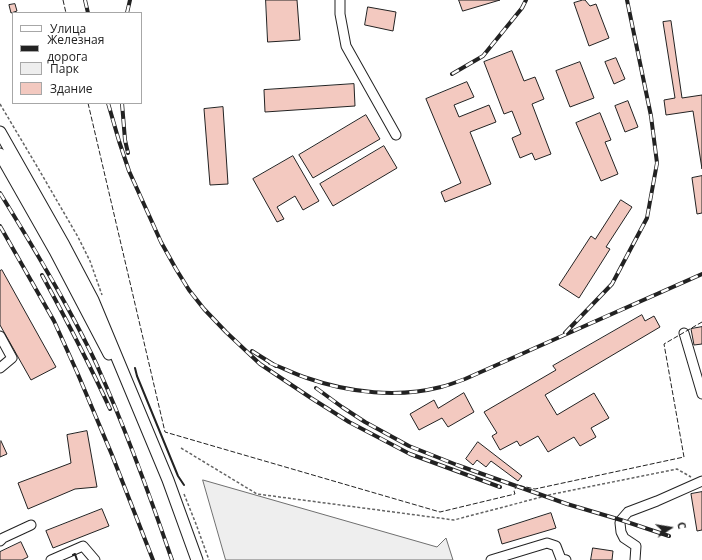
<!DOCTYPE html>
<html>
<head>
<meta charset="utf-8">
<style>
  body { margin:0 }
  #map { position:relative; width:702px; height:560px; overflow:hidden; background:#fff; font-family:"Open Sans",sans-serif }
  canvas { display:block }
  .legend { position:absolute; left:12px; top:12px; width:130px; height:92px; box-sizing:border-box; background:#fff; border:1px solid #a7a7a7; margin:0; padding:5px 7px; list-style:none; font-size:12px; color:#222 }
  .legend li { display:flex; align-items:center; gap:8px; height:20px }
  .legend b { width:20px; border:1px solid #a7a7a7 }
  .north { position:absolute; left:650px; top:508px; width:40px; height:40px; -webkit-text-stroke:3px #fff; paint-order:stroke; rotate:78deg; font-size:11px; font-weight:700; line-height:16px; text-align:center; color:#222 }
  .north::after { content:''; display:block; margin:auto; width:14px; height:18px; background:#222; clip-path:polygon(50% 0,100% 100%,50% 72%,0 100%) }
</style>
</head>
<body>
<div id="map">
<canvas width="702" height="560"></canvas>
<ul class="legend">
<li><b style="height:5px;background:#fff"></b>Улица</li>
<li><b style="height:5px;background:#222"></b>Железная дорога</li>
<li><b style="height:11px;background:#eee"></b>Парк</li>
<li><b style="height:11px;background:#f3c9c0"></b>Здание</li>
</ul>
<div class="north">С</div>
</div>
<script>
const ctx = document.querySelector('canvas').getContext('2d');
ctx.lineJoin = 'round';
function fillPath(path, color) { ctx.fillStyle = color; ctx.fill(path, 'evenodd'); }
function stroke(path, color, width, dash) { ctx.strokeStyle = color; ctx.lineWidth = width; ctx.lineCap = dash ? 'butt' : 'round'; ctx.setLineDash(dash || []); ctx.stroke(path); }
const green = new Path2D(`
  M203,480l234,67 9,-9 7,22h-227z`);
fillPath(green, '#eee');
stroke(green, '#6f6f6f', 1);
const building = new Path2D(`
  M266,0h31l3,40 -32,2z
  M459,0h41l-37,11z
  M583,0h2l5,6 6,-2 13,34 -20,8 -15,-43z
  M15,4l2,7 -6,2 -2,-8z
  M368,7l28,5 -3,19 -28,-6z
  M671,21l11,77 20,-3v74l-9,-58 -27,4 -2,-15 11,-2 -12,-76z
  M512,51l12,30 11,-4 9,22 -12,5 19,50 -16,6 -3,-7 -12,5 -8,-20 9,-4 -9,-23 -8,3 -20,-52z
  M616,58l9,21 -11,5 -9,-22z
  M580,62l14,36 -24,9 -14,-36z
  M467,82l7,15 -20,8 5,12 30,-12 7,17 -26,10 21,52 -46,18 -4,-10 20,-9 -35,-84z
  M354,84l1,22 -90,6 -1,-22z
  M628,101l10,26 -13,5 -10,-26z
  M223,107l5,77 -18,1 -6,-76z
  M600,113l11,27 -6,2 13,32 -17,7 -25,-58z
  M366,115l14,24 -67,39 -14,-23z
  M384,146l13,22 -64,38 -13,-22z
  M293,156l26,45 -16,9 -8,-14 -18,11 7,12 -7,3 -24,-43z
  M702,176v37l-5,1 -5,-36z
  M621,200l11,7 -26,40 4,2 -31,49 -20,-13 32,-49 4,3z
  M2,270l54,97 -25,13 -31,-55v-54z
  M642,315l3,6 9,-5 6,11 -115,68 12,20 37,-22 15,25 -18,10 5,9 -16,9 -6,-9 -26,15 -10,-16 -18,10 -3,-5 -17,9 -8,-14 5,-3 -13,-21 72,-42 -3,-4z
  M702,327v17l-8,1 -3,-16z
  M464,393l10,19 -26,15 -6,-9 -23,12 -9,-16 24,-14 4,8z
  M87,431l10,56 -22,2 -47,20 -10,-26 53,-20 -4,-28z
  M1,441l6,13 -7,3v-15z
  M478,442l44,34 -4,5 -27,-20 -5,6 -9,-7 -4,5 -7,-6z
  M702,492v38l-5,1 -6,-37z
  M102,509l7,17 -56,22 -7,-17z
  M551,513l5,15 -54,16 -4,-14z
  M21,542l7,15 -6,3h-22v-8z
  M593,548l20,3 -1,9h-21z`);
fillPath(building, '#f3c9c0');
stroke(building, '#222', 1);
const minor = new Path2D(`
  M340,0v14l6,32 50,89
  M684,333l18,61
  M0,336l12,22 -12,10
  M0,541l3,-3 28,-13
  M51,560l32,-14 12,14
  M491,560l56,-17 9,3 5,13 5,1
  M635,560l1,-14 -12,-8 -3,-6 -1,-9 1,-3 7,-8 29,-11 45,-20`);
const major = new Path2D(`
  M0,132l64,113 29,55 75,180 29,80
  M0,154l55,97 54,103`);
stroke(minor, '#222', 11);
stroke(major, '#222', 13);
stroke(new Path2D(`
  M0,104l38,64 40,69 12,24 12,34
  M181,448l76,46 197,26 99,-26 124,-25 14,8
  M184,494l12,30 13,36`), '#646464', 1.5, [3, 2]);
stroke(minor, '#fff', 9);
stroke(major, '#fff', 11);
const rail = new Path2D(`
  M85,0l3,13
  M127,13l3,-13
  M452,74l31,-18 39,-48 4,-8
  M108,103l11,38 10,30 32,71 15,27 13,21 15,19 22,23 34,32 51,34 38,24 61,32 90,33
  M122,103l3,37 3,13
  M0,193c29,47 57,93 82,142 6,12 12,23 17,35 28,62 51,126 73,190
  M0,226l54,95 23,51 35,83 41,105
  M42,275c24,44 47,88 68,134
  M565,333l47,-49 35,-66 10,-55 -6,-47 -24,-116
  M252,351l24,15
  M270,363c13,5 25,11 37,15 43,15 91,20 134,9 8,-2 16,-5 24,-8l237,-105
  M316,388l26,19 23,15 44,24 48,19 110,39 54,16 48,16`);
stroke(rail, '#222', 4);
stroke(rail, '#fff', 2.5, [8]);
stroke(new Path2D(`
  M63,0l3,13
  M88,103l77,329 275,80 75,-18 -1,-3 3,-6 18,4 149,-32 -20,-113 38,-22`), '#222', 1, [5, 2]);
stroke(new Path2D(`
  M135,368l2,8 41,100 6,9
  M73,555l2,-1 2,6`), '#222', 2);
</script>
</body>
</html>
